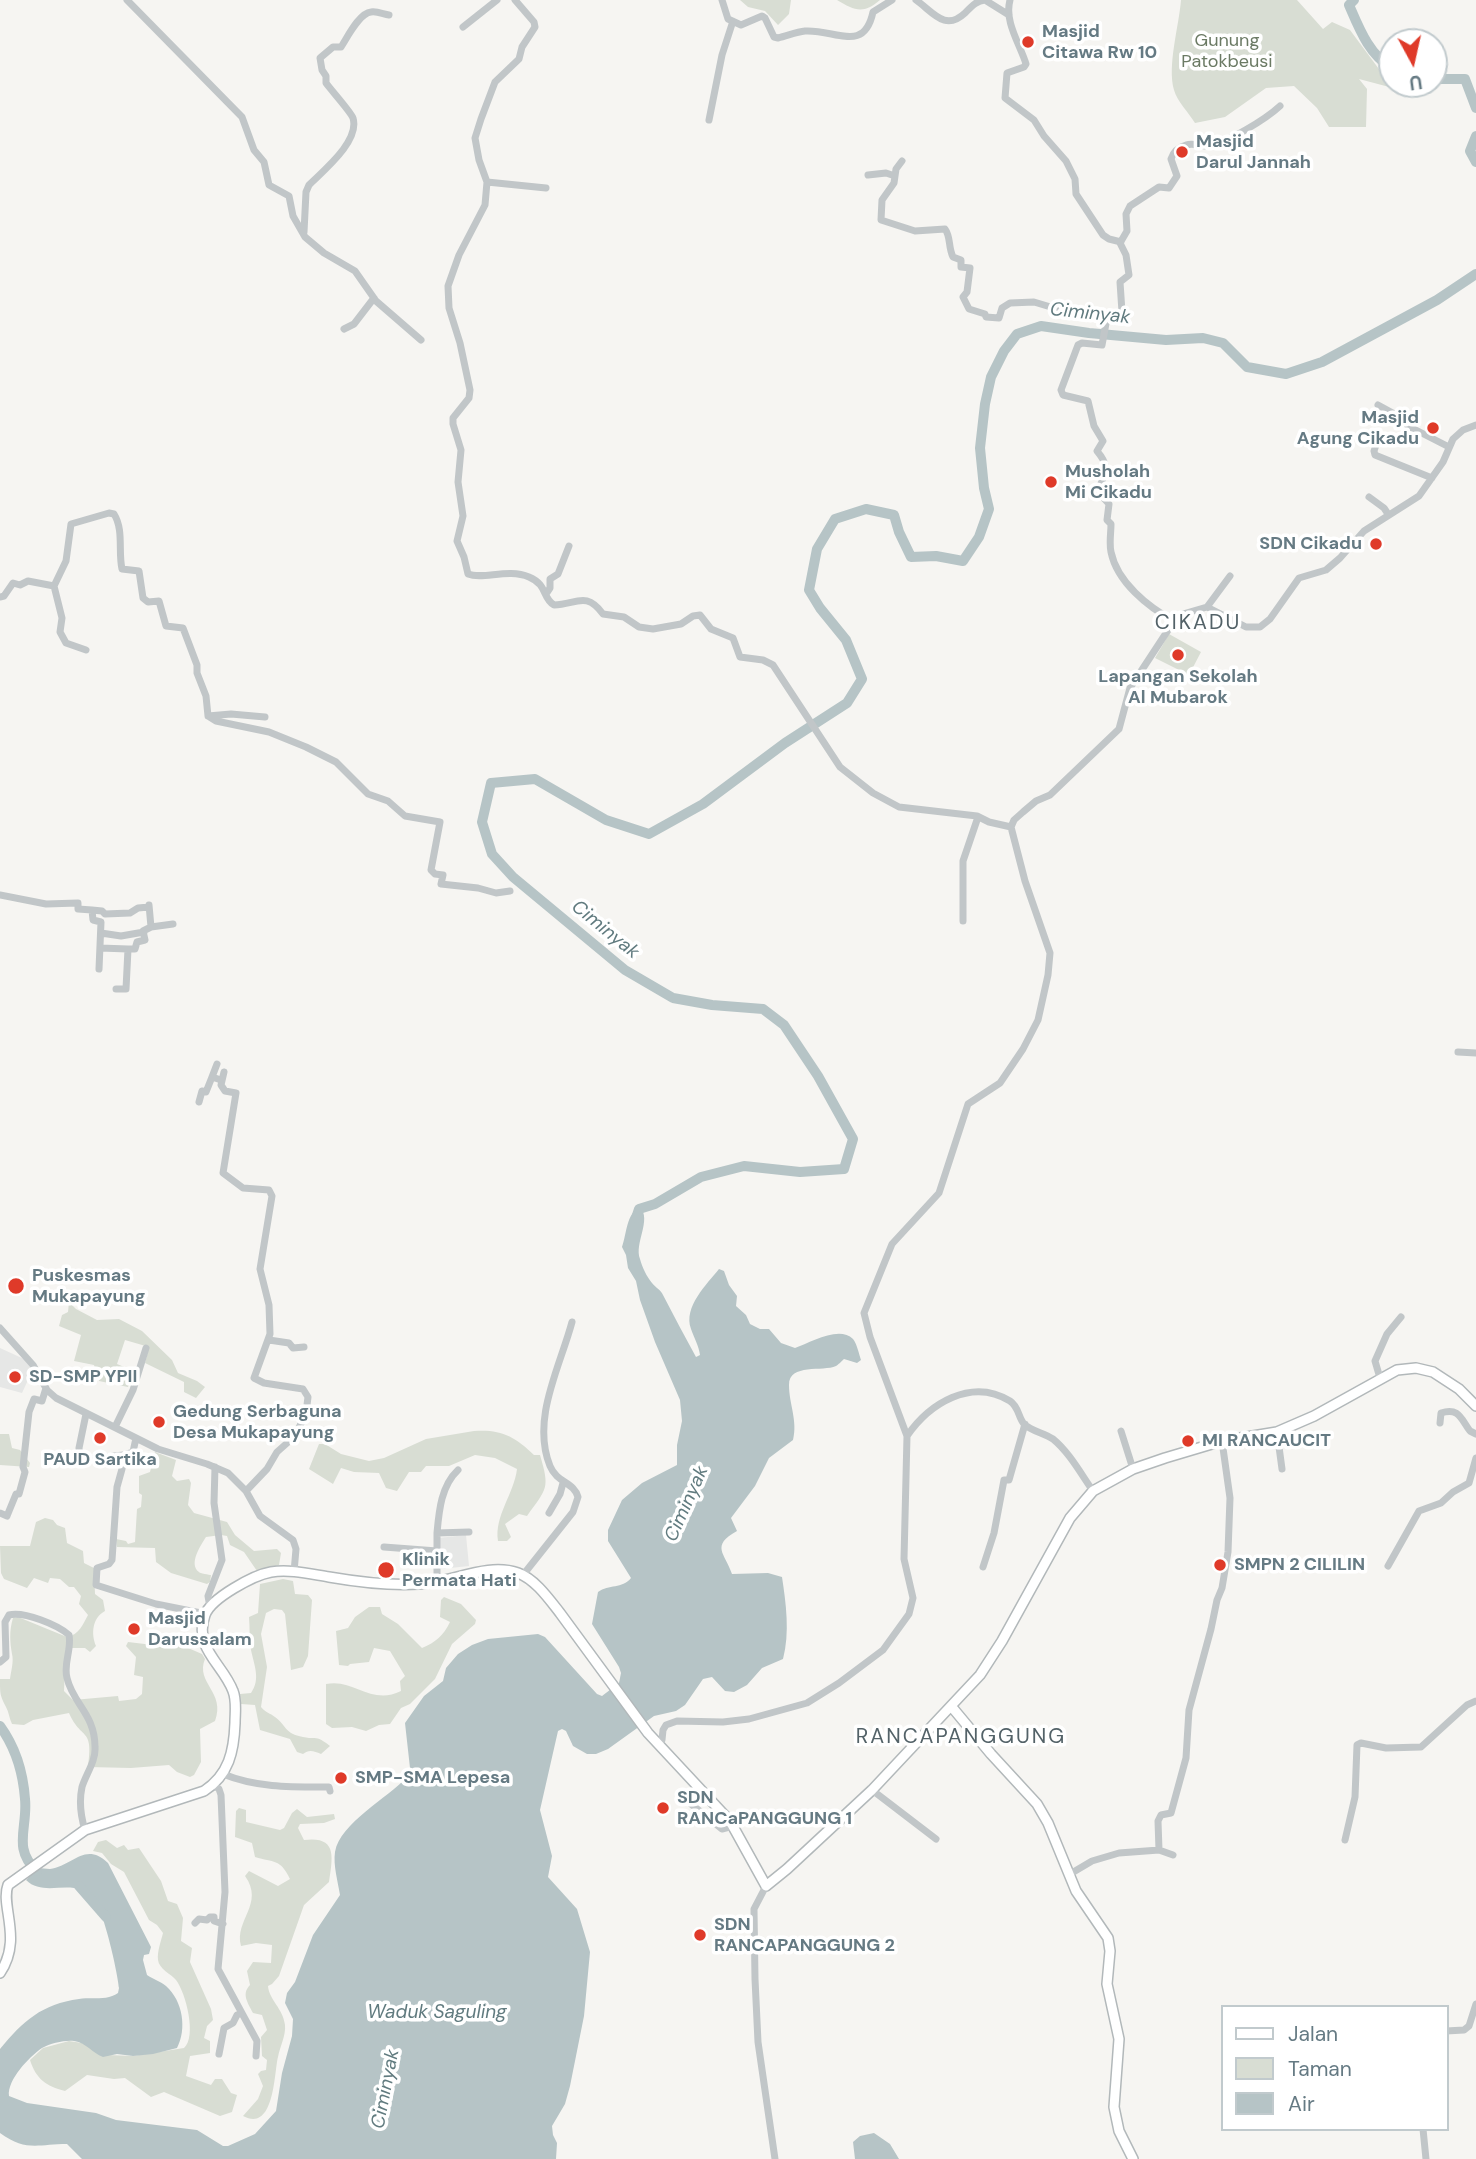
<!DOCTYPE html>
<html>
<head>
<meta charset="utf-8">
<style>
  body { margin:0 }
  #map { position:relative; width:1476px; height:2159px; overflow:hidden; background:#f6f5f2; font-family:"DM Sans",sans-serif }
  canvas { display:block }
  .legend { position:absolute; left:1221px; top:2005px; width:228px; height:126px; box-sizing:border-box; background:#fff; border:2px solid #c1cacd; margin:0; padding:9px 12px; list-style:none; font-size:21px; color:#657a83 }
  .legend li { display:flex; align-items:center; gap:14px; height:35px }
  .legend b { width:35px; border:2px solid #c1cacd }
  .north { position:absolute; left:1378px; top:28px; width:70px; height:70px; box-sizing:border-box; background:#fff; border:2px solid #c1cacd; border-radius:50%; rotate:172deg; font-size:19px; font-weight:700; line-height:28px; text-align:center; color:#657a83 }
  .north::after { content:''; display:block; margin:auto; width:24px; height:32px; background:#df3a29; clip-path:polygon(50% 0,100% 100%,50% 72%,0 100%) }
</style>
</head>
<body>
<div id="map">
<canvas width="1476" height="2159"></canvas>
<ul class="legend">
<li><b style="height:9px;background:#fff"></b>Jalan</li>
<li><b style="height:19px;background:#d8ddd3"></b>Taman</li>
<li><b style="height:19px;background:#b6c4c6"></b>Air</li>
</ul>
<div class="north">U</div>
</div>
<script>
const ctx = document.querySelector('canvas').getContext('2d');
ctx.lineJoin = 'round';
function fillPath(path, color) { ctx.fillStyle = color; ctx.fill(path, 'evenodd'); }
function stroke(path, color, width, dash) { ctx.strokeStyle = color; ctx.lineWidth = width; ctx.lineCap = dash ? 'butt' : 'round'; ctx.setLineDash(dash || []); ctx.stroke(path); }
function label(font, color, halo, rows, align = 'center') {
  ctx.font = font + ' "DM Sans",sans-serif'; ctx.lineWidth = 7; ctx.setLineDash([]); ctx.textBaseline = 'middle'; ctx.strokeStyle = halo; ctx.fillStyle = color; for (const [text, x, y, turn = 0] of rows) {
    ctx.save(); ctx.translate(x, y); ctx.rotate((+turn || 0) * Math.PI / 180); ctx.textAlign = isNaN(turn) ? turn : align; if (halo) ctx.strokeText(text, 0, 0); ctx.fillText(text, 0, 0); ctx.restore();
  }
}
fillPath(new Path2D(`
  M0,1348l24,11 10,8 -12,26 -22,-6z
  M466,1535l3,31 -28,3 -3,-31z`), '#e6e7e6');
fillPath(new Path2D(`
  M740,0h51l-2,14 -11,11 -13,-14 -17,-4z
  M837,0h43c-17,15 -26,10 -43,0z
  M1181,0h116l26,29 9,-7 18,8 43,58 -34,-9 8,10 -1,38h-37l-12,-19 -23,-22 -28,2 -41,29 -30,6c-6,-10 -18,-22 -21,-33 -7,-24 5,-64 7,-90z
  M1169,634l32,18 -12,23 -34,-17z
  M69,1302l7,7 21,11 22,-1 23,12 30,29 6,13 19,8 8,6 -9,11 -12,-6v-10l-39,-19 4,-16 -24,-7 -8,24 17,7 -6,16 -29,-6 -5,-16 -20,-4 7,-26 -22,-9 3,-11 6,-3z
  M474,1431c26,-2 41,5 60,24h6c10,34 7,33 -13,61l-8,-2 -14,10 6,13 -4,4h-9c-4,-25 16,-47 19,-72l-22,-11 -20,-3 -26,11h-23l-5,6h-12l-12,19 -11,-3 -7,-15 -25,-1 -13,-4 -8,16 -24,-15 10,-25h6l16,10 28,7 15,-3 42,-19z
  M0,1434h9l3,14 8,2 10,13 -1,4 -29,-2z
  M155,1452l21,8 -4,16 5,5 12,-2 2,4 -3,22 6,8 33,9 8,13 19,16 23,-2 4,4 -2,12 -22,6 -13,-19 -14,-7 -3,-9 -6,-1 -15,2c-5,8 -18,27 -7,35 0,1 11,3 12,3l-1,7 -3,2 -36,-11 -15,-11 -1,-14 -38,-1 -1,-8 10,2 2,3 7,-2 2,-33 4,-2 1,-12 -3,-2v-17l11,-4z
  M45,1518l8,2 4,5 8,3 2,15 16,8 1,12 10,5 1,26 8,6 2,11c-13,7 -14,23 -9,35l-6,6 -5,-4h-19l-2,43 9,9 45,-4 1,5 17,-2 6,-5 1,-17 -9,-2 2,-18 -10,-11 2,-4 25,3 19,-4 30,13 3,5c-10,24 21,33 10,62l-15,8 1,33 -7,13 -4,2 -13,-5 -8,-7 -38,3 -43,-1c6,-41 -7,-26 -19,-54l-36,7 -9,5 -12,-1c-3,-6 -3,-12 -6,-17 -6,-12 -6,-13 -6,-28h10c1,-8 4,-18 2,-25 -2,-12 -3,-23 1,-36l5,-1 49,20c12,-2 16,-13 21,-22l-9,-11 2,-8 -7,-9h-5l-9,-8 -10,-1 -2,5 -14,-5 -7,10 -23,-9 -3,-6 -1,-27h30l6,-24z
  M283,1579l10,2 2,13 13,1 4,5 -4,56 -5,11 -12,3 -6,-56 -3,-4 -8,-1 -8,4 -5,21 6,33 -6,40c5,6 9,6 14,10 11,8 10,17 28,20 14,3 12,-3 27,9l-9,8c-7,-3 -12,-5 -18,0l-6,-2 -7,-13 -30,-9 -5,-25 -14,-1 -1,-10 11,-1c10,-14 3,-28 0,-43 -2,-11 -1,-22 -2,-33l9,-4 2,-29z
  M444,1597l17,7 15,16 -1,4 -23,20 -17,35 -25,25 -9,4 -11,16 -11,1 -13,6 -14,-4 -20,1 -6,-4v-40c28,-6 45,22 75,7l-1,-10 5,-5 -15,-25 -16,-3 -5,14 -19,2 -2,2 -9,-1 -3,-34 12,-3 7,-11 14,-10h11l2,7 16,10 24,24c14,-6 21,-12 28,-26l-10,-5 1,-17z
  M239,1808l7,2v12l34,8 4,-2 8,-15 5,-4 10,8 27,-3 1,5 -11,4 -24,1 -2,4 6,12c33,-4 29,16 25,42l-25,23 -25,71 -7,8 -4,2c1,14 15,22 17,39 1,11 -5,21 -7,32 -4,15 -3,76 -35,59l15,-17 5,-13 -5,-12 3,-3 5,-1 1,-10 -5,-4 -1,-19 6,-7 -5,-15 -9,-2c-5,-10 -12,-19 -3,-28l-3,-14 6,-9 18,1 1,-18 -16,-2 -15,3c-7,-26 24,-42 4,-70l4,-5 29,15 12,-7c-10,-21 -16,-16 -35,-22l-3,-14 -17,-6 1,-26z
  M106,1840l11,8 7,-3 4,5 11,-2 22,33 7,20 9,3 6,14 -2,23 11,7 -2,14 21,47 2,11 -6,6 -3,12 6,3v12l-20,3 -4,20 25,9 4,-6h7l9,14 6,2 -5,17 -12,4 -56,-24 -13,5 -26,-19 -11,1 -27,-4 -22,16c-19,-5 -29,-12 -35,-31l13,-12 26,-7 13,2 25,12 26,1 51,-8c13,-11 2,-55 -8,-68 -5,-6 -17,-11 -18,-20 -1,-8 3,-19 5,-27l-6,-8 -8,-5 -25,-48 -13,-8 -9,-11 -9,-2 5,-9z`), '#d8ddd3');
fillPath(new Path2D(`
  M640,1207c12,13 -6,36 0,52 2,8 7,18 12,24 4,5 9,7 11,12 11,21 22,42 33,62l4,-2c-1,-9 -6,-17 -9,-26 -8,-22 16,-45 28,-60l5,2 5,14 8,11 -1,10 10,9 4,9 10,5h9l12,14 14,5c15,-5 44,-23 58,-9 4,5 6,15 8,21l-4,3 -13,-4c-2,2 -6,6 -8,7 -13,6 -47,-3 -47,19 0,19 9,36 4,55l-24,18 -14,28 -24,32 6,13c-27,15 -12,22 -5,43l36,-1 14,4c4,26 8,56 1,82l-21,9 -15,17 -13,7 -9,-1 -13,-14 -9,2 -18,26 -9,6 -22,5 -46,33 -12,5h-9l-14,-8 -7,-15 -4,-2 -4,2 -18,79 12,46 -4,21 29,32 13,43 -6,64 -14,70 -5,18 -13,22 1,9 4,8 -1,16h-474l-15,-15c-29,0 -41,8 -67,-11v-84c23,-28 42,-45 79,-50 13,-2 28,2 39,-6l1,-5c-1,-15 -16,-81 -26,-90 -4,-3 -15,-9 -19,-10 -17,-2 -35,5 -48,-8l12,-12c4,0 8,1 12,1 23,-3 35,-28 58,-6l43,84 -2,7 -5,1 -1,5 4,15c6,4 13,6 19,11 17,15 21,43 11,62l-24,6 -20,2 -16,-2 -14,3c-11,-4 -16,-14 -29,-16 -9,-1 -23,2 -32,7 -13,9 -35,32 -33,48l18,7 69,10 20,7 81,10 26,16h5l27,-12 21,-23 6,-38 10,-37 1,-17 -8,-16 2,-10 8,-11 18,-47 27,-40c-2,-13 -7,-30 -5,-43 5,-29 53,-54 72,-75l3,-9 -5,-45 19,-27 19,-15 3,-13 12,-14 14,-9 16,-6 50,-5 7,3 52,57 5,2 17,-13 2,-10 -2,-6 -27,-43 6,-32c11,-8 24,-3 33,-14l-23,-37v-11l14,-30 20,-17 35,-18v-20l5,-24 -2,-21 -25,-58 -15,-42 -4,-19 -8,-13 -2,-13 -4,-8c5,-14 4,-33 18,-40z
  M874,2133l16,11 9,15h-44l-2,-17 7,-6z`), '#b6c4c6');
stroke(new Path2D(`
  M1354,0l-5,5c10,23 20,50 43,63
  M1434,79h31l11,29
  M1476,136l-6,15 6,11
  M636,1218l3,-9 16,-5 46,-27 43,-11 56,6 44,-3 9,-30 -35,-63 -34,-51 -21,-16 -51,-4 -39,-7 -48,-28 -112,-93 -21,-23 -10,-32 9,-39 44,-4 71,41 43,14 54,-30 82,-61 62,-40 15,-24 -16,-39 -26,-32 -11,-18 8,-41 18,-30 31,-10 28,6 5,17 12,25 25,-1 27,5 16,-24 10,-28 -5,-21 -4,-40 5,-44 6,-27 13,-26 13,-17 24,-8 48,7 77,7 37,-2 20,5 24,24 39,7 36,-12 115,-62 39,-26
  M0,1726c16,22 23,45 25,73 3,28 -13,50 12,72
  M79,1886l27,31`), '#b6c4c6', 10);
const major = new Path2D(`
  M951,1706l40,48 46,50 11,19 28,68 32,47 2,13 -3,33 12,55 -5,68 5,24 14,28
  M0,1973c23,-34 0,-67 8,-88l77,-55 119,-39c25,-16 30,-40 31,-68 0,-11 2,-22 -2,-32 -10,-27 -40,-43 -28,-76 6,-17 49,-40 66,-43 19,-3 39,2 58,5 29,5 60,9 90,7 32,-1 68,-22 99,-11 17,6 31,26 42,40l88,120 82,88 36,65 21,-17 85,-79 108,-115 22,-34 68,-123 23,-27 40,-22 32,-11 57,-17 55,-9 37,-16 83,-46 19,-2 17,4 26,17 17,17`);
stroke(major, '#b2b8ba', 12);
stroke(new Path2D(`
  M127,0l115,117 12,33 10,12 5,23 20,11 4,20 12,21 19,16 31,18 21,30 45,39
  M515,0l19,22 1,5 -13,20 -3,12 -24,23 -14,37 -6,19 4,22 8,22 -2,23 -26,50 -11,31 1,22 11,35 10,47 -1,8 -16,20v6l8,26 -3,32 5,34 -6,25 7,16 4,17c15,6 40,-6 61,3 19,8 13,21 25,28 23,-1 32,-14 49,9l21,3 15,10 14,2 28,-5 12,-8 7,-1 11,14 22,9 7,19 23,3 10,5 67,102 33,26 26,14 78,9 12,6 22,5
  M722,0l6,19 13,6 21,-9 3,2 9,19 4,1c9,-2 18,-6 27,-7 30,-2 59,23 68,-19l19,-12
  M916,0c17,12 29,32 49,13 7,-7 11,-12 20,-13l24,15
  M1010,0c-6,22 10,44 16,64l-2,3 -17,6 -2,25 29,22 10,16 22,25 9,18 1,15 27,41 6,4 12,3
  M463,27l34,-27
  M709,120l13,-65 11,-34
  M902,161l-6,8 -2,14 -12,17 -1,20 34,11 30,-2c6,8 3,18 8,28l8,3v7l9,1 -3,24 -4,5 6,12 16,5 1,3 13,1 3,-10 8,-5 24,-1 30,9 43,7
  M868,175l18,-2 9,3
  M487,182l59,6
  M304,232l2,-40 3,-7c15,-15 51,-44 44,-67 -2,-6 -22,-28 -27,-35v-7l-4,-6 -2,-12 13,-11h8c6,-9 18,-34 30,-35 6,-1 12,2 18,3
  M344,329l10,-5 20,-26
  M1378,405l22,12 8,9 41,21
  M1379,436l-5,15 1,4 57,23
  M1369,497l15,11 4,6
  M54,586l8,32 -2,14 6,11 20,7
  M546,594l4,-6v-9l8,-5 11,-28
  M0,597l4,-1 9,-13 7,2 8,-4 26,5 12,-25 5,-37 38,-11 5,1c10,16 4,37 8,55l17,2 4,27 5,4 11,-1 7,25 17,2 14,37v8l9,23 2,20 8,5 53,11 37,15 30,15 32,32 20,7 17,15 35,6 -9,48 4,4 8,1 -2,9 37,4 18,5 14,-2
  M1207,607l23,-31
  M1174,621c-26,-14 -57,-39 -63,-69 -2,-9 0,-19 0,-28l-4,-4 2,-16 -11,-12c6,-20 14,-23 -1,-41l6,-10 -9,-15 -6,-25 -25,-6 -2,-5 17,-45 4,-2 20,2 5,-27 13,-3 2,-3 -2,-30 9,-7 -3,-20 -6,-12 7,-12 -1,-17 4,-8 29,-19 10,1 8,-12 -6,-17c2,-7 8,-12 15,-14 8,-3 15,2 22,1 19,-3 58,-27 72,-40
  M208,716l23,-2 34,3
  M0,895l46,9 32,-1v6l14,1 1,10 8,2 -2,47
  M92,910l10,1 3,3 25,-1 8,-5 11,-1
  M963,921v-60l15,-44
  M151,927l22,-3
  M101,933l20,3 23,-4
  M100,948l28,1 -2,40h-10
  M128,949h7l2,-7 8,-2 -2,-9 8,-4 -2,-22
  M1458,1052l18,1
  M224,1072l-3,13 4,6 11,2 -13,80 20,15 26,2 3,6 -12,73 9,36 1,29 -16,44 10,5 39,6 5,8 -2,16 -11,23 -18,16 -10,17 -21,22
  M212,1077l5,-13
  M199,1102l3,-11 4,1 6,-15 9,3
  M0,1328l33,37 14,25 9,8 102,51 49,15 21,9 18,18 14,25 33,24 3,9 -2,23
  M269,1340l20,3 4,5 11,-1
  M1380,1378l-5,-17 12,-27 14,-17
  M86,1414l-7,34 1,9 10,2 33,-4
  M1440,1423l1,-10c18,-6 20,6 29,18l6,3
  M115,1427l18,-37 13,-42
  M1121,1431l12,38
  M1277,1432l5,37
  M907,1436c22,-32 64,-59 103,-35 9,6 8,16 14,23 7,7 20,9 29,15 16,13 28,35 40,52
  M136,1438l-3,14 -10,3 -1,14 -5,18 -5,73 -3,4 -12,4 -1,17 60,19 50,10
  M0,1513l7,3 9,-22h3l6,-22 -2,-5 6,-55 5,-13 8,2 4,-13
  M549,1513l11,-19 3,-11
  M437,1533c2,-22 4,-47 21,-63
  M384,1547l53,4
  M1388,1566l31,-55 22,-8 12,-11 16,-9 7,-25
  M983,1567l11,-34 10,-53h5l16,-56
  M523,1575l50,-63 5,-15c-4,-15 -21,-14 -28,-31 -19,-47 10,-99 22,-144
  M437,1583v-50l32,-1
  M210,1607l-2,-11 14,-36 -8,-57 1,-36
  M0,1662l6,-5 -1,-35 4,-7c15,-4 49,10 60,20 3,14 -6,29 -2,43 6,26 28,36 28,69 1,14 -9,27 -13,40 -3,14 -1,30 3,43
  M658,1744l4,-4 1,-10 3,-5 11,-4 46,1 26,-3 58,-16 32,-20 44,-33 26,-36 4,-16 -9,-39 3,-123 -37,-99 -6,-24 28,-69 47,-51 29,-89 32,-21 23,-34 15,-29 10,-45 2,-22 -25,-72 -14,-54 3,-7 9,-8 13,-11 14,-6 69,-66 11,-41 44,-67 9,-7 24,-7 39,20h14l10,-8 29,-41 27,-8 14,-12 24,-27 55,-35 24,-34 10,-23 10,-9 13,-5
  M223,1774c34,14 70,13 106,13l1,4
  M214,1785l5,4 2,6 4,97 -7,77 39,72 -1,15
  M872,1790l64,49
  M681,1796l41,33 11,-3
  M1345,1840l10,-43 2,-52 4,-2 25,5 35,-1 46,-42 9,-4
  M1159,1850l14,5
  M1070,1874l22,-13 27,-8 40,-3 -1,-29 3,-6 10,-2 15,-55 3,-48 22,-81 6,-29 5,-12 6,-36 2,-54 -8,-57
  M766,1886l-12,23 1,70 3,63 17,117
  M195,1923l4,-4 8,1 3,-3h4v4l9,3
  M1446,2031l18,-1 5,-4 7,-22
  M219,2054l5,-26 9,-5 4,-8 5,-2
  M1423,2129l3,30`), '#c1c6c8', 7);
stroke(major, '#fff', 9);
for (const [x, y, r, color] of [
  [1028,42,7,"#df3a29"],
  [1182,152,7,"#df3a29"],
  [1433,428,7,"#df3a29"],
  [1051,482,7,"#df3a29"],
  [1376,544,7,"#df3a29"],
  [1178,655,7,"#df3a29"],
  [16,1286,9,"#df3a29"],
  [15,1377,7,"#df3a29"],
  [159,1422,7,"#df3a29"],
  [100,1438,7,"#df3a29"],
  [1188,1441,7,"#df3a29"],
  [1220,1565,7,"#df3a29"],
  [386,1570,9,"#df3a29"],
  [134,1629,7,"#df3a29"],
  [341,1778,7,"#df3a29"],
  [663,1808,7,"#df3a29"],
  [700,1935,7,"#df3a29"]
]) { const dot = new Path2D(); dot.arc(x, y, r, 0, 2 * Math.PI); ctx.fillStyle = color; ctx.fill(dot); stroke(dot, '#fff', 2.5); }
label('bold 18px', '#657a83', '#fff', [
  ["Masjid",1042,32],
  ["Citawa Rw 10",1042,53],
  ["Masjid",1196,142],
  ["Darul Jannah",1196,163],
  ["Masjid",1419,418,"right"],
  ["Agung Cikadu",1419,439,"right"],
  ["Musholah",1065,472],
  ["Mi Cikadu",1065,493],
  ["SDN Cikadu",1362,544,"right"],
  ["Lapangan Sekolah",1178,677,"center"],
  ["Al Mubarok",1178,698,"center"],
  ["Puskesmas",32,1276],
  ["Mukapayung",32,1297],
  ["SD-SMP YPII",29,1377],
  ["Gedung Serbaguna",173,1412],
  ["Desa Mukapayung",173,1433],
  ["MI RANCAUCIT",1202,1441],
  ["PAUD Sartika",100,1460,"center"],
  ["Klinik",402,1560],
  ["Permata Hati",402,1581],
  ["SMPN 2 CILILIN",1234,1565],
  ["Masjid",148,1619],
  ["Darussalam",148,1640],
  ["SMP-SMA Lepesa",355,1778],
  ["SDN",677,1798],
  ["RANCaPANGGUNG 1",677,1819],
  ["SDN",714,1925],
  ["RANCAPANGGUNG 2",714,1946]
], 'left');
label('18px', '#6b7a64', '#fff', [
  ["Gunung",1227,41],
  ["Patokbeusi",1227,62]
]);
label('italic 19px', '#617b7f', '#fff', [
  ["Ciminyak",1090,314,6],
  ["Ciminyak",605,930,39],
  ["Ciminyak",687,1504,-66],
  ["Waduk Saguling",437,2013],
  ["Ciminyak",386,2089,-79]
]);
ctx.letterSpacing = '2px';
label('21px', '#536268', '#fff', [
  ["CIKADU",1198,623],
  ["RANCAPANGGUNG",961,1737]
]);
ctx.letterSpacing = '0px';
</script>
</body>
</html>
